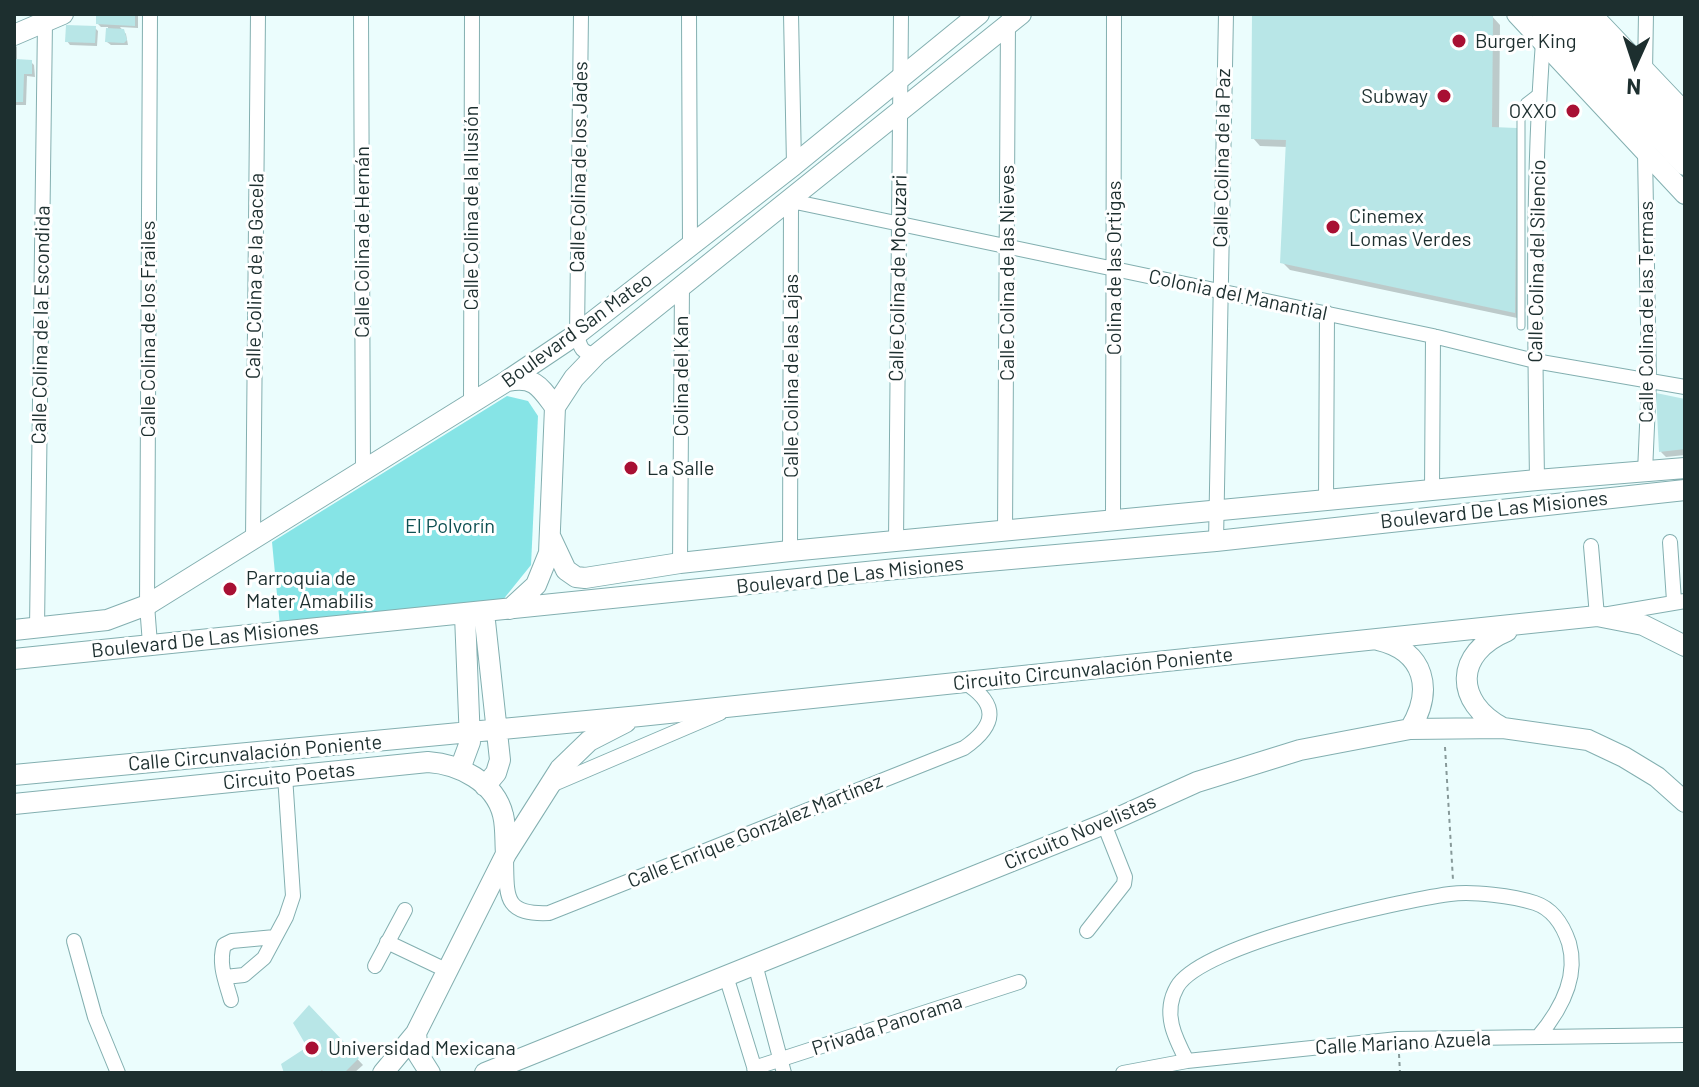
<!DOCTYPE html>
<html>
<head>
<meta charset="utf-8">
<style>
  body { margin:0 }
  #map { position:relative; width:1699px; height:1087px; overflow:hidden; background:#ebfdfd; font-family:Barlow,sans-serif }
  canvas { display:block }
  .frame { position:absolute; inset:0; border:16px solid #1d2f2f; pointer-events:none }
  .north { position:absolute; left:1595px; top:24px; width:80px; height:80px; -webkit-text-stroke:6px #fff; paint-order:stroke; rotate:183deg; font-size:22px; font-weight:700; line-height:32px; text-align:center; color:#1d2f2f }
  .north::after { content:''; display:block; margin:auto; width:28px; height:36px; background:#1d2f2f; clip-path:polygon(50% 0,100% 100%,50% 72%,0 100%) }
</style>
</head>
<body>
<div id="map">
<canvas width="1699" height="1087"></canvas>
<div class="frame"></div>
<div class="north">N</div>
</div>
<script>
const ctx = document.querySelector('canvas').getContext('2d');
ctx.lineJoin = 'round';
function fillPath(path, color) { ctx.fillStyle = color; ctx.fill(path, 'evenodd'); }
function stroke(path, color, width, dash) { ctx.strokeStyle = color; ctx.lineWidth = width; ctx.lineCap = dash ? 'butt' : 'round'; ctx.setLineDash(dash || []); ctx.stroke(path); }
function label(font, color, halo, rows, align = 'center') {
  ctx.font = font + ' Barlow,sans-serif'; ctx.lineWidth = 6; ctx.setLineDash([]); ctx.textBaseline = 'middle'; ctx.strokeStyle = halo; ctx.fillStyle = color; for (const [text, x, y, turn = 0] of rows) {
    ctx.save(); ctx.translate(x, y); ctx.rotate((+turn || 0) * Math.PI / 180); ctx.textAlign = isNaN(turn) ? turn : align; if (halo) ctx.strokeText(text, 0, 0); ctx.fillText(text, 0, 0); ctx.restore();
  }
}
fillPath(new Path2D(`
  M507,396l21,5 10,15 -7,149 -29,36 -222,25 -8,-84z`), '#86e4e6');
fillPath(new Path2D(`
  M98,14h40v14l-18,-1 6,7 2,11h-17l-4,-3 1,-15h-7l-3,-3z
  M1254,14h236l10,11 -1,104 17,1 8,7 -2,182 -232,-49 -8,-8 6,-115 -28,-1 -7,-8z
  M95,28l3,3 -1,15 -27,-1 -3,-4z
  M14,44l3,3v14l14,1 3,3 1,12 -8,-1 -1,29h-12z
  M1685,401v54l-19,2 -5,-5z
  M309,1008l54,57 -9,8h-68l24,-26z`), '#0003');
fillPath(new Path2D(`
  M96,14h39v12l-39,-2z
  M1252,14l241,2 -1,111 25,1 -2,185 -235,-50 6,-123 -35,-1z
  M66,25l30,1 -1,17 -30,-1z
  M106,28l18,1 3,11 -3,3 -19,-1z
  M16,59l16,1v14h-8l-1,28h-9z
  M1656,393l29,6v50l-26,3z
  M309,1005l50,53 -15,15h-20l-2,-3 -4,3h-34l-3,-9 26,-17 -14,-24z`), '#b8e6e7');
const lane = new Path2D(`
  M1521,326v-215l4,-9 13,-10`);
const street = new Path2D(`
  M150,14l-3,591 3,39
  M361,14l2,456
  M581,14l-4,320c3,14 5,20 20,20
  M689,14l1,234
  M791,14l3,151
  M1645,71l1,-57
  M1645,152l4,229 -4,91
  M471,403l1,-389
  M1537,480c-2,-146 -5,-293 6,-438
  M1432,490l1,-154
  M1326,501l1,-188
  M1113,521l1,-507
  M1005,531l3,-511
  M253,538l5,-524
  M896,541l5,-527
  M1216,541l10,-527
  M1670,542l4,59
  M1591,546l6,70 88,-15
  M790,551l1,-350 642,135 102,25 150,26
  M680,563l2,-279
  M37,628l8,-606
  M549,786l171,-73
  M506,858c1,38 -3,57 43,55l415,-165c33,-23 35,-44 0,-66
  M1087,931l37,-47 1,-7 -21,-53
  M74,941l21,76 23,56
  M387,942l61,29
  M755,964l29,109
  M375,966l30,-56
  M726,976l30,97
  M225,977l19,-2 20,-17 22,-41 7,-21 -8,-120
  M231,1000c-5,-18 -13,-36 -7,-55l8,-4 43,-4
  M1187,1061c-12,-23 -25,-48 -10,-74 24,-43 222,-86 273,-93 23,-3 63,2 85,9 18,6 28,22 34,40 10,35 -9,68 -31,94
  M754,1068l265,-86
  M1123,1073l64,-12 211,-22 287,-4`);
const secondary = new Path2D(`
  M1517,14l168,180
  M1591,14l94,99
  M14,35l49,-21
  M508,381c27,-5 32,6 47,26l-6,146 -13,32 -26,24
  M555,407l19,-29 23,-24 424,-340
  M550,536l16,34 10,7 9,1 95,-15 110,-12 747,-71 148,-12
  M484,612l16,148 -4,13 -11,13
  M14,630l93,-10 40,-15 360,-224 70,-47 217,-169 185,-151
  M1378,640c47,11 56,50 32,89
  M14,659l882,-90 320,-28 469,-51
  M1503,728c-49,-26 -49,-75 4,-97
  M460,769l10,-27 -5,-127
  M14,775l626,-59 957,-100 46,9 42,21
  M14,804l414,-42c31,2 67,20 75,53 3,11 2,26 3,39
  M416,1033l2,21 12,19
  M383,1073l33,-40 90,-179 54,-85 29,-28 37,-19
  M485,1073l619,-249 93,-42 103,-32 110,-21 93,-1 85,12 36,17 33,20 28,25`);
const primary = new Path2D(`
  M1543,14l142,150
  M1569,14l116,121`);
stroke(lane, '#83afb0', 9);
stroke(street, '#83afb0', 16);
stroke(secondary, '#83afb0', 22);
stroke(primary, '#83afb0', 24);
stroke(new Path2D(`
  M1445,747l8,133
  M1399,1054l1,19`), '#879999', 2, [4, 4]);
stroke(lane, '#fff', 7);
stroke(street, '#fff', 14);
stroke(secondary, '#fff', 20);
stroke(primary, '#fff', 22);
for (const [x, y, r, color] of [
  [1459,41,8,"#a81033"],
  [1444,96,8,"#a81033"],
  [1573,111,8,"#a81033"],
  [1333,227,8,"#a81033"],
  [631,468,8,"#a81033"],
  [230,589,8,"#a81033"],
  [312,1048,8,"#a81033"]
]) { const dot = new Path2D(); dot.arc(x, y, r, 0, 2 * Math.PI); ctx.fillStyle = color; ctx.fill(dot); stroke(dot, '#fff', 3); }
label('20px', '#1d2f2f', '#fff', [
  ["Burger King",1475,41],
  ["Subway",1428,96,"right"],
  ["OXXO",1557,111,"right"],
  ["Cinemex",1349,216],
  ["Lomas Verdes",1349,239],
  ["La Salle",647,468],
  ["Parroquia de",246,578],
  ["Mater Amabilis",246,601],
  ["Universidad Mexicana",328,1048]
], 'left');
label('20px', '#1d2f2f', '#fff', [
  ["Calle Colina de la Paz",1222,158,-89],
  ["Calle Colina de los Jades",579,167,-89],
  ["Calle Colina de la Ilusión",471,208,-90],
  ["Calle Colina de Hernán",362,242,-90],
  ["Calle Colina del Silencio",1537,261,-89],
  ["Colina de las Ortigas",1114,268,-90],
  ["Calle Colina de las Nieves",1007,273,-90],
  ["Calle Colina de la Gacela",255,276,-89],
  ["Calle Colina de Mocuzari",898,278,-89],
  ["Colonia del Manantial",1238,295,12],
  ["Calle Colina de las Termas",1646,312,-90],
  ["Calle Colina de la Escondida",41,325,-89],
  ["Calle Colina de los Frailes",148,329,-90],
  ["Boulevard San Mateo",577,330,-36],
  ["Colina del Kan",681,376,-90],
  ["Calle Colina de las Lajas",791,376,-90],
  ["Boulevard De Las Misiones",1494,510,-6],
  ["Boulevard De Las Misiones",850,575,-6],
  ["Boulevard De Las Misiones",205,639,-6],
  ["Circuito Circunvalación Poniente",1093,669,-6],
  ["Calle Circunvalación Poniente",255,753,-5],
  ["Circuito Poetas",289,776,-6],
  ["Calle Enrique González Martínez",755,831,-22],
  ["Circuito Novelistas",1080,832,-23],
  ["Privada Panorama",887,1025,-18],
  ["Calle Mariano Azuela",1403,1043,-3]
]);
label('20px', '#0d5052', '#fff', [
  ["El Polvorín",450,526]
]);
</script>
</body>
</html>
